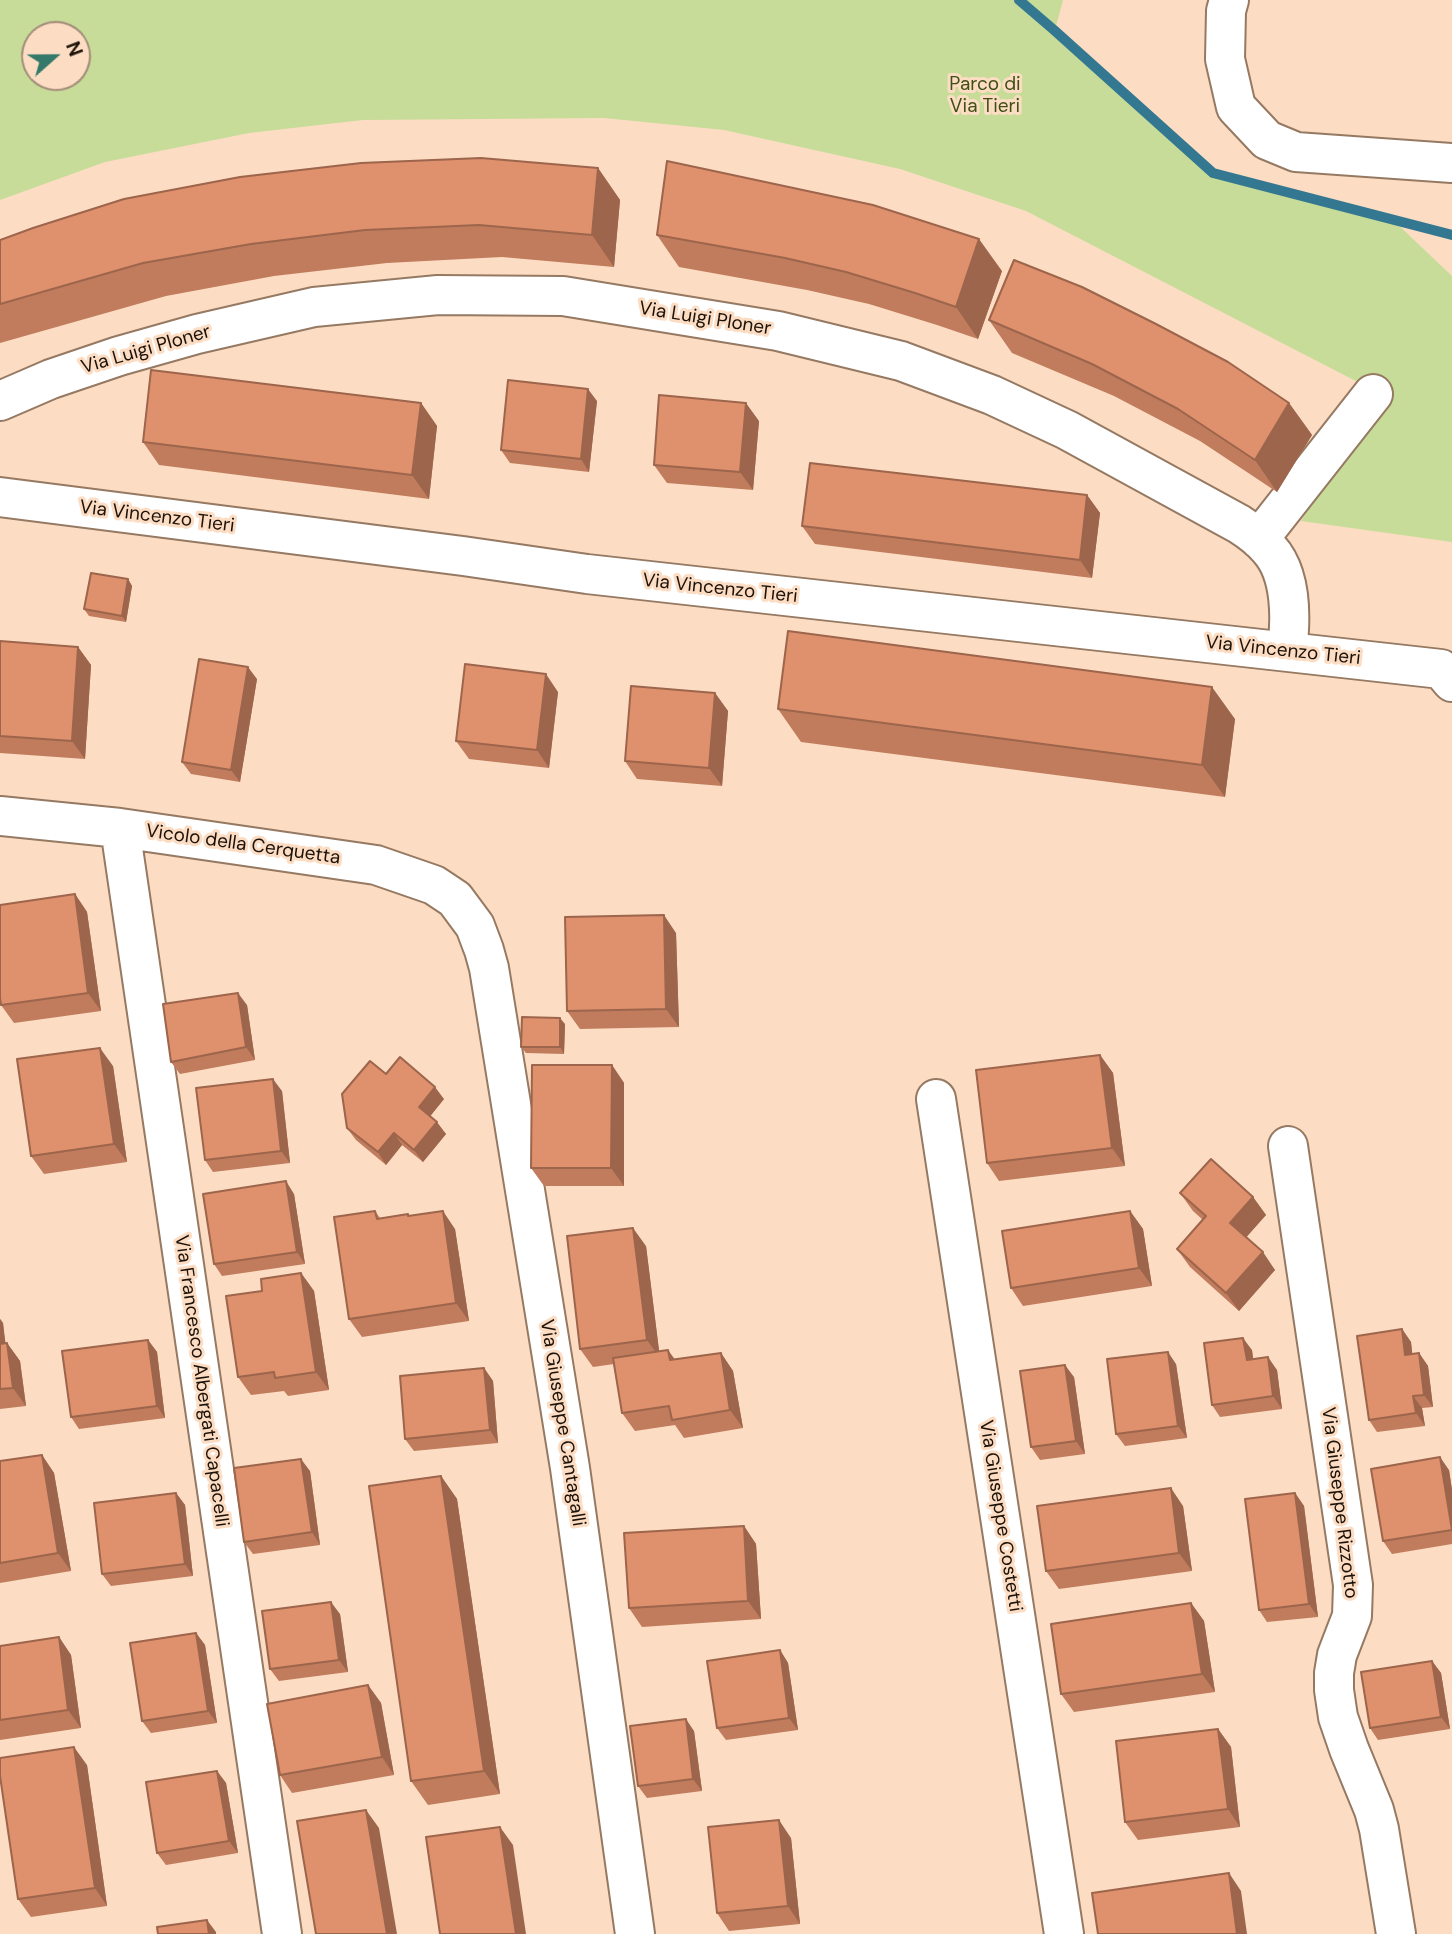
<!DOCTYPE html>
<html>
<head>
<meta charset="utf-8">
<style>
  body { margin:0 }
  #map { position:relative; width:1452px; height:1934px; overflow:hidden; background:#fcddc3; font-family:"DM Sans",sans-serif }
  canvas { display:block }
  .north { position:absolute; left:21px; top:21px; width:70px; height:70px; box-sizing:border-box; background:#fcddc3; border:2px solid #a38c79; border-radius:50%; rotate:69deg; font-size:19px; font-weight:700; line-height:28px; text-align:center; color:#1d1209 }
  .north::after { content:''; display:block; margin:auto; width:24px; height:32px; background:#35796b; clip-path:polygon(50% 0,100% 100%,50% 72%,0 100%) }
</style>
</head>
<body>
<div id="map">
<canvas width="1452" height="1934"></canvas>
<div class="north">N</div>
</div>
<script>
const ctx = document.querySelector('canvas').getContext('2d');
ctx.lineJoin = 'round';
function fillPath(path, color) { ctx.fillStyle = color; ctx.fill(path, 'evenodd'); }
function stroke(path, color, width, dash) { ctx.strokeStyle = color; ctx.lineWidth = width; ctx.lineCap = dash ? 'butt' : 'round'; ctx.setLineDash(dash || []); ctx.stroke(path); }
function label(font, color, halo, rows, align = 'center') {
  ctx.font = font + ' "DM Sans",sans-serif'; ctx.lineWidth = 6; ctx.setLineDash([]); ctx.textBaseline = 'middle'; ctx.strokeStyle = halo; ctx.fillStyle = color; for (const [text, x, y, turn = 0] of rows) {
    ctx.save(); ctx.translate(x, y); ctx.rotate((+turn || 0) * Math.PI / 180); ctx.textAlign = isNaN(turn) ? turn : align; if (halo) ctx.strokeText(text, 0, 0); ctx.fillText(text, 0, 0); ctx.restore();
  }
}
fillPath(new Path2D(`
  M0,0h1063l-8,30 157,143 180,46 60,57v266l-151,-21 78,-128 -353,-182 -126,-42 -176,-39 -120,-12 -241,2 -114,13 -144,29 -105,38zM35,35h42v42h-42z`), '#c7dc99');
stroke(new Path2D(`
  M1019,0l35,30 159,143 239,62`), '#337890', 10);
const minor = new Path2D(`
  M1229,0l-3,11 -1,48 11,48 31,33 29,12 156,11
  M0,401l51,-22 68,-23 78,-22 117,-27 124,-12 125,1 215,35 123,30 91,34 75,35 172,94c11,7 22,15 30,25 23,25 22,71 18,102
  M0,497l463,59 124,18 854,95 11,13
  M1259,539l114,-145
  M0,816l120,12 256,37 58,20 21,14 20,27 9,24 5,18 81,500 65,466
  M120,828l162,1106
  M936,1099l128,835
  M1288,1146l65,439 -1,31 -15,39 -3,18v17l4,27 11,32 25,61 5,19 17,105`);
stroke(minor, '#957962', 42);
stroke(minor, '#fff', 38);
fillPath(new Path2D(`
  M598,168l22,32 -6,67 -112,-10 -115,6 -113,13 -108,20 -166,47v-103z
  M657,235l345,36 -24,68 -41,-14 -68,-21 -62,-14 -128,-23z
  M989,320l300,83 23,32 -35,57 -77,-51 -86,-45 -102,-43z
  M597,401l-8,71 -79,-9 -9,-13z
  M421,403l16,23 -8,73 -270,-34 -16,-23z
  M759,421l-6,69 -86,-7 -13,-18z
  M1087,495l13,18 -8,65 -277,-34 -13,-18z
  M128,579l4,7 -6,36 -37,-6 -5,-7z
  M0,641l78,6 13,18 -6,94 -85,-6z
  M257,679l-17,103 -49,-8 -9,-12z
  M558,692l-9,76 -80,-9 -13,-18z
  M715,693l13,18 -6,75 -85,-7 -12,-18z
  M778,709l457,10 -10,78 -424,-55z
  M75,894l12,18 14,99 -87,12 -13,-18z
  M676,933l3,94 -99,2 -13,-18z
  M247,1005l8,55 -75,14 -9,-12z
  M565,1024l-1,30 -38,-1 -5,-6z
  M1100,1055l13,18 12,93 -126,15 -12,-18z
  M612,1065l12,18v103h-80l-13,-18z
  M113,1066l14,96 -83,12 -13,-18z
  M386,1074l58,25 -14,17 16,18 -23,28 -21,-17 -16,20 -30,-25 -9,-12z
  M282,1091l8,72 -77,9 -8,-12z
  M1180,1193l73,4 13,18 -20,22 29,33 -36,41 -49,-44 -13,-18 26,-29 -10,-9z
  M294,1194l11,70 -83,12 -8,-12z
  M375,1211l5,7 28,-4 1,2 46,13 14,92 -107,16 -13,-18z
  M1130,1211l13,18 9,57 -129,20 -12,-18z
  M646,1246l13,105 16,9 46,-7 12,18 10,57 -59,10 -9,-13 -40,6 -13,-18 -8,-49 -21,3 -13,-18z
  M301,1273l13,18 15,99 -41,6 -4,-5 -33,4 -13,-18 24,-86z
  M0,1319l3,4 2,21 2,-1 13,18 6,45 -26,3z
  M1402,1329l9,13 1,12 7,-1 9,13 5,41 -11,1 3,18 -48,6 -8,-12z
  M148,1340l9,12 8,66 -86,11 -8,-12z
  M1252,1350l1,9 24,11 5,39 -62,8 -8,-12z
  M1176,1364l11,74 -62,8 -9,-12z
  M484,1368l9,13 5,62 -84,8 -9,-12z
  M1074,1377l11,77 -45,6 -9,-13z
  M42,1455l12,18 17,98 -71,12v-122z
  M1449,1470l3,20v54l-60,10 -9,-13z
  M310,1471l10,74 -67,9 -9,-12z
  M441,1476l16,23 43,295 -72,11 -17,-24z
  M176,1493l9,12 8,71 -82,10 -9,-12z
  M1295,1493l9,13 14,111 -51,5 -8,-12z
  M1183,1506l9,65 -133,18 -13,-18z
  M744,1526l12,18 5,75 -119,8 -13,-19z
  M1191,1603l13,18 11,71 -141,20 -13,-18z
  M340,1614l8,58 -69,9 -9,-12z
  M196,1633l9,12 12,78 -66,10 -9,-12z
  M59,1637l12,18 10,73 -81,12v-94z
  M780,1650l8,13 10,67 -72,10 -9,-12z
  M1432,1661l9,12 9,56 -72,11 -8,-12z
  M368,1685l13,18 13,72 -102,18 -12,-18z
  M1218,1729l13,18 9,80 -102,13 -13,-18z
  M694,1731l8,60 -55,7 -9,-12z
  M87,1765l20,141 -76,11 -13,-18z
  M217,1771l9,12 12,70 -72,12 -9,-12z
  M791,1838l9,86 -71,7 -12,-18z`), '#c07c5d');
fillPath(new Path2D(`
  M598,168l22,32 -6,67 -22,-32z
  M979,239l23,32 -24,68 -22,-32z
  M588,389l9,12 -8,71 -8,-13z
  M421,403l16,23 -8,73 -17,-24z
  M746,403l13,18 -6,69 -13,-18z
  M1289,403l23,32 -35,57 -22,-32z
  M1087,495l13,18 -8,65 -12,-18z
  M128,579l4,7 -6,36 -4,-6z
  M78,647l13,18 -6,94 -13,-18z
  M248,667l9,12 -17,103 -9,-12z
  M546,674l12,18 -9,76 -12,-18z
  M1212,687l23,32 -10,78 -23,-32z
  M715,693l13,18 -6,75 -13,-18z
  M75,894l12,18 14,99 -13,-18z
  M664,915l12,18 3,94 -13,-18z
  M238,993l9,12 8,55 -9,-13z
  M560,1018l5,6 -1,30 -4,-7z
  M100,1048l13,18 14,96 -13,-18z
  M1100,1055l13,18 12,93 -13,-18z
  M612,1065l12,18v103l-13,-18z
  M273,1079l9,12 8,72 -9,-12z
  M435,1087l9,12 -16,20 -9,-12z
  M437,1122l9,12 -23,28 -9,-12z
  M394,1133l8,12 -16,20 -8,-13z
  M286,1181l8,13 11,70 -8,-12z
  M1253,1197l13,18 -23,26 -13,-18z
  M443,1211l12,18 14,92 -13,-18z
  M1130,1211l13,18 9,57 -13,-18z
  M633,1228l13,18 14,112 -13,-18z
  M1263,1252l12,18 -36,41 -13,-18z
  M301,1273l13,18 15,99 -13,-18z
  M0,1319l3,4 5,40 -8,-11z
  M1402,1329l9,13 3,26 -9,-13z
  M1243,1338l9,12 3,23 -8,-13z
  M148,1340l9,12 8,66 -8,-12z
  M7,1343l13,18 6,45 -13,-18z
  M668,1350l13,18 -11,-8z
  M1168,1352l8,12 11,74 -9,-12z
  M721,1353l12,18 10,57 -13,-18z
  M1419,1353l9,13 5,41 -9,-12z
  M1268,1357l9,13 5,39 -9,-13z
  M1065,1365l9,12 11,77 -9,-13z
  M484,1368l9,13 5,62 -8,-13z
  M1413,1396l9,12 3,18 -9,-13z
  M42,1455l12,18 17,98 -13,-18z
  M1440,1457l9,13 3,20v39z
  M301,1459l9,12 10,74 -8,-13z
  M441,1476l16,23 43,295 -16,-23z
  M1171,1488l12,18 9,65 -13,-18z
  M176,1493l9,12 8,71 -8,-12z
  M1295,1493l9,13 14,111 -9,-13z
  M744,1526l12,18 5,75 -13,-18z
  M331,1602l9,12 8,58 -9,-12z
  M1191,1603l13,18 11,71 -13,-18z
  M196,1633l9,12 12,78 -9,-12z
  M59,1637l12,18 10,73 -13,-18z
  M780,1650l8,13 10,67 -9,-12z
  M1432,1661l9,12 9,56 -9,-12z
  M368,1685l13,18 13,72 -12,-18z
  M686,1719l8,12 8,60 -9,-12z
  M1218,1729l13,18 9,80 -12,-18z
  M74,1747l13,18 20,141 -12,-18z
  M217,1771l9,12 12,70 -9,-12z
  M366,1810l13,18 18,106h-10z
  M779,1820l12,18 9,86 -12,-18z
  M500,1827l13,18 13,89h-10z
  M1229,1873l12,18 6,43h-10z
  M207,1920l9,12v2h-7z`), '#9c654c');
const building = new Path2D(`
  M481,158l117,10 -6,67 -113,-10 -114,5 -114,14 -108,19 -143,41v-64l33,-12 91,-29 116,-22 121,-14z
  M667,161l206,44 106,34 -23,68 -41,-14 -69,-21 -61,-14 -128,-23z
  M1014,260l68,27 74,37 72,38 61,41 -34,57 -77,-51 -86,-45 -103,-44z
  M151,370l270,33 -9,72 -269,-33z
  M508,380l80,9 -7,70 -80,-9z
  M659,395l87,8 -6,69 -86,-7z
  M810,463l277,32 -7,65 -278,-34z
  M91,573l37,6 -6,37 -38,-7z
  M788,631l424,56 -10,78 -424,-56z
  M0,641l78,6 -6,94 -72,-5z
  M199,659l49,8 -17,103 -49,-8z
  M465,664l81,10 -9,76 -81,-9z
  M631,686l84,7 -6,75 -84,-7z
  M75,894l13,99 -87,12 -1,-7v-93z
  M664,915l2,94 -99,2 -2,-94z
  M238,993l8,54 -75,15 -8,-58z
  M522,1017l38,1v29h-39z
  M100,1048l14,96 -83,12 -14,-97z
  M1100,1055l12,93 -125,15 -11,-93z
  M400,1057l35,30 -16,20 18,15 -23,28 -20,-17 -16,19 -31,-24 -5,-34 28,-33 16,13z
  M532,1065h80l-1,103h-80z
  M273,1079l8,72 -76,9 -9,-72z
  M1211,1159l42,38 -23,26 33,29 -37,41 -49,-44 29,-33 -26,-23z
  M286,1181l11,71 -83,12 -11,-70z
  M375,1211l2,8 31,-5v2l35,-5 13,92 -107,16 -15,-102z
  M1130,1211l9,57 -128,20 -9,-57z
  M633,1228l14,112 -67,9 -13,-113z
  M301,1273l15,99 -41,6 -1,-6 -36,5 -12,-81 36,-5 -1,-12z
  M1402,1329l3,26 14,-2 5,42 -11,1 3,17 -47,7 -12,-84z
  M1243,1338l4,22 21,-3 5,39 -61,9 -8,-62z
  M148,1340l9,66 -86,11 -9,-66z
  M7,1343l6,45 -13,1v-45z
  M668,1350l2,10 51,-7 9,57 -58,10 -3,-14 -47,7 -9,-55z
  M1168,1352l10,74 -62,8 -9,-75z
  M1065,1365l11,76 -45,6 -11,-76z
  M484,1368l6,62 -85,9 -5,-63z
  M42,1455l16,98 -58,10v-102z
  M1440,1457l12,73 -69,11 -12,-72z
  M301,1459l11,73 -68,10 -10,-74z
  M441,1476l43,295 -73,10 -42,-295z
  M1171,1488l8,65 -133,18 -9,-65z
  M176,1493l9,71 -83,10 -8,-71z
  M1295,1493l14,111 -50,6 -14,-111z
  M744,1526l4,75 -119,7 -5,-75z
  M331,1602l8,58 -69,9 -8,-58z
  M1191,1603l11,71 -141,20 -10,-70z
  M196,1633l12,78 -66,10 -12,-78z
  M59,1637l9,73 -68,10v-74z
  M780,1650l9,68 -72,10 -10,-67z
  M1432,1661l9,56 -71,11 -9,-56z
  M368,1685l14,72 -102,18 -13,-71z
  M686,1719l7,60 -55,7 -8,-60z
  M1218,1729l10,80 -103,13 -9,-81z
  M74,1747l21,141 -77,11 -18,-123v-18z
  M217,1771l12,70 -72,12 -11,-71z
  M366,1810l21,124h-71l-19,-113z
  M779,1820l9,86 -71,7 -9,-86z
  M500,1827l16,107h-76l-14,-97z
  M1229,1873l8,61h-139l-6,-41z
  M207,1920l2,14h-51l-1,-7z`);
fillPath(building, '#df906c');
stroke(building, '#9c654c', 2);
label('19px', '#3f4e14', '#fcddc3', [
  ["Parco di",985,85],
  ["Via Tieri",985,107]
]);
label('19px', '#1d1209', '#fcddc3', [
  ["Via Luigi Ploner",705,319,9],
  ["Via Luigi Ploner",146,350,-16],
  ["Via Vincenzo Tieri",157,517,7],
  ["Via Vincenzo Tieri",720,589,6],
  ["Via Vincenzo Tieri",1283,651,6],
  ["Vicolo della Cerquetta",243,845,8],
  ["Via Francesco Albergati Capacelli",201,1381,82],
  ["Via Giuseppe Cantagalli",562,1423,81],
  ["Via Giuseppe Rizzotto",1339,1503,83],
  ["Via Giuseppe Costetti",1000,1516,81]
]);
</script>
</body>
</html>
